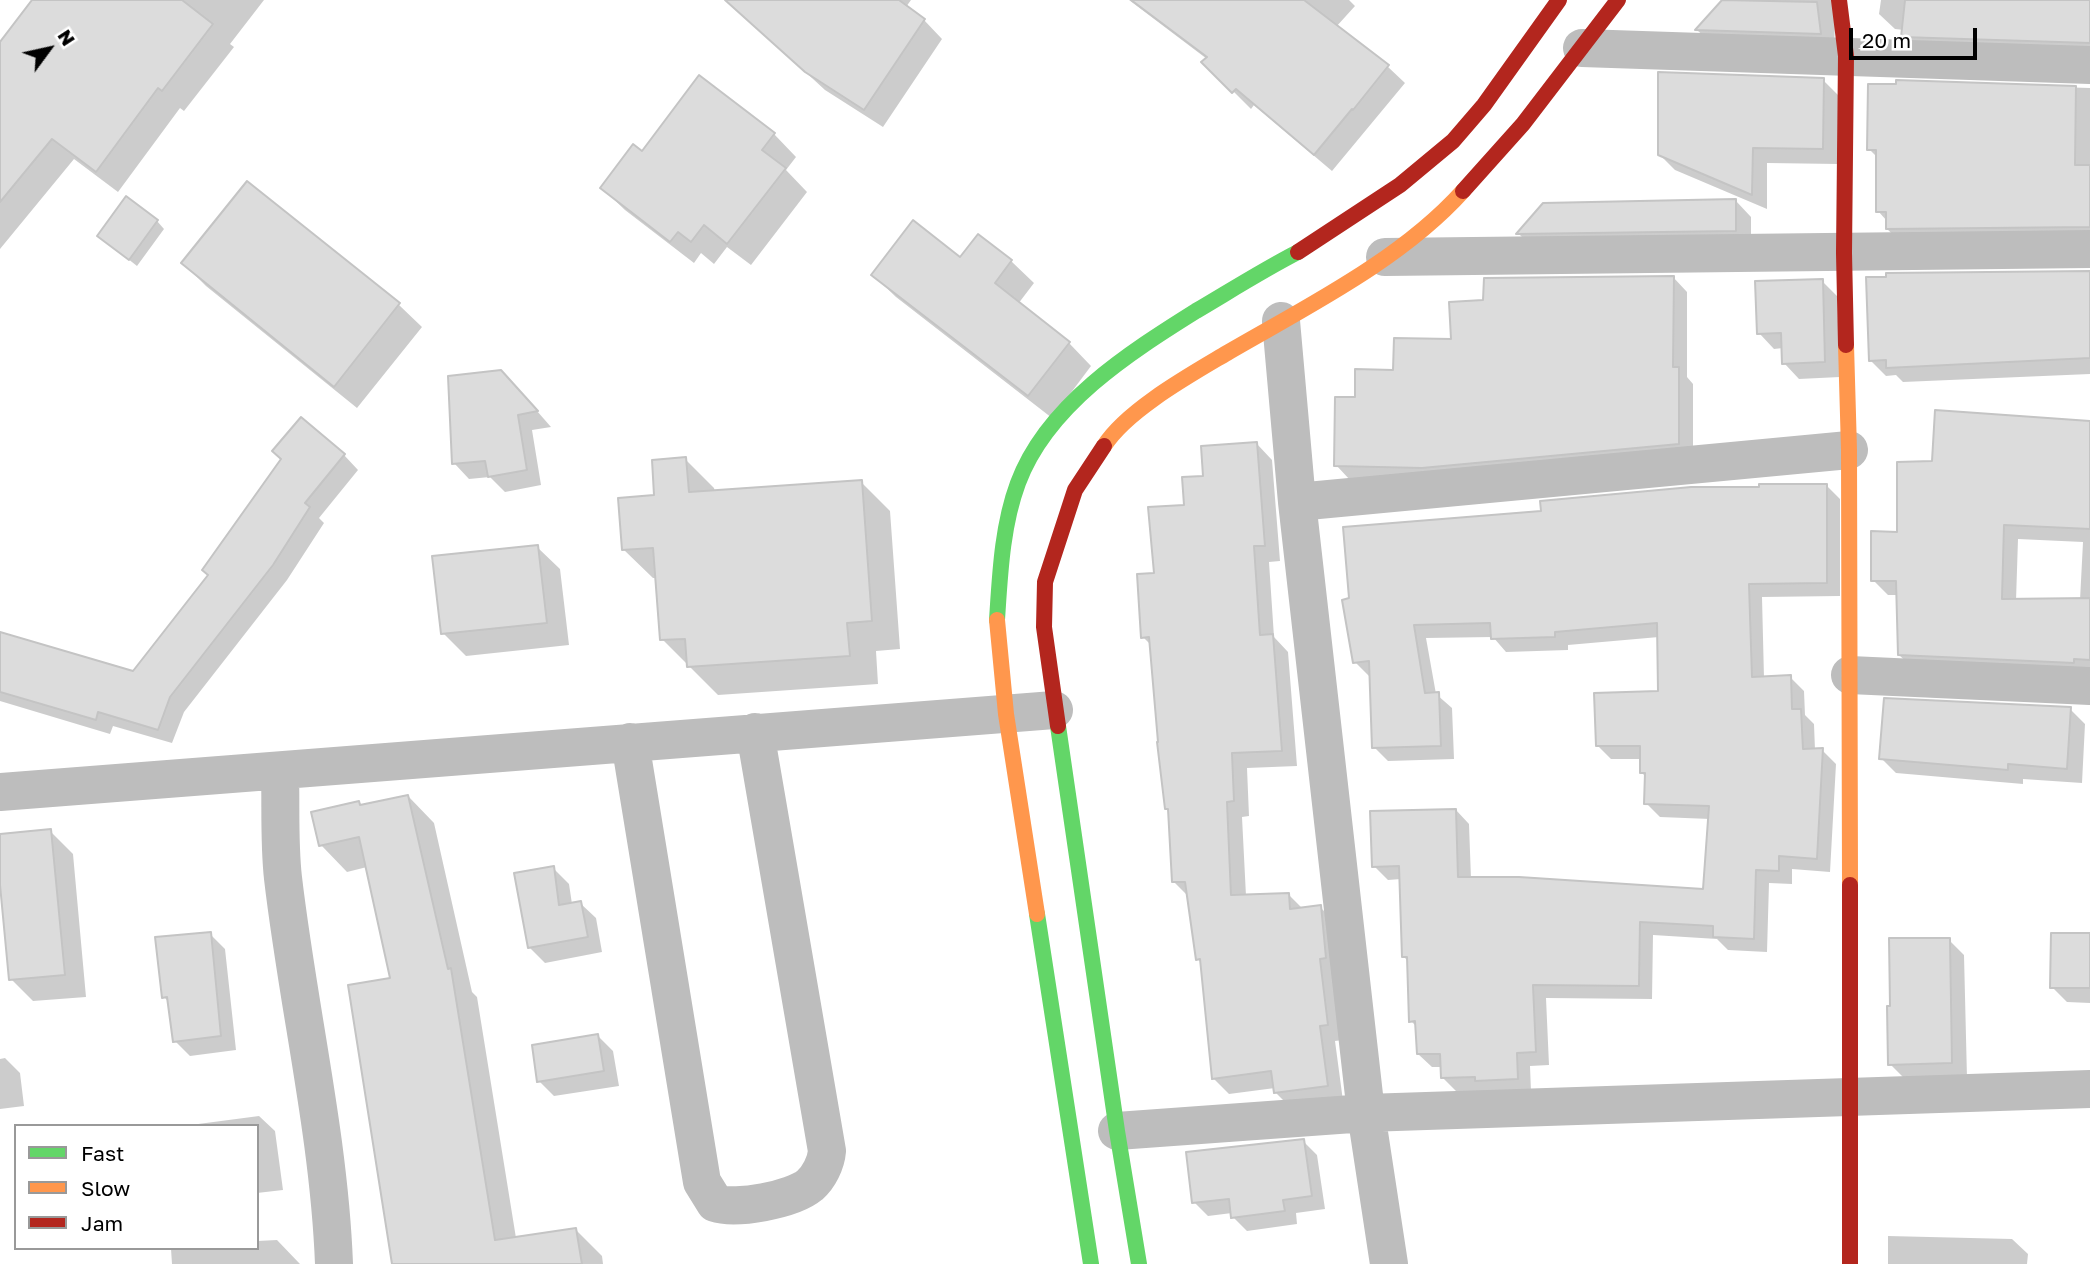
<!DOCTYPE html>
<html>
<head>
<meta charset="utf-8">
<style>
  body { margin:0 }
  #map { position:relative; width:2090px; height:1264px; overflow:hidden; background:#fff; font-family:"Golos Text",sans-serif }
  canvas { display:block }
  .legend { position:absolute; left:14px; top:1124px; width:245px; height:126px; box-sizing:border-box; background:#fff; border:2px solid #999; margin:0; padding:9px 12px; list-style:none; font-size:21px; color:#000 }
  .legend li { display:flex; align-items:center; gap:14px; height:35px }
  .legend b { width:35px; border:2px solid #999 }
  .north { position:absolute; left:14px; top:14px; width:70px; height:70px; -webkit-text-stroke:5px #fff; paint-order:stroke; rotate:57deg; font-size:19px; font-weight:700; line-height:28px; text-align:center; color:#000 }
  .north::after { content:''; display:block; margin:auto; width:24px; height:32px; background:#000; clip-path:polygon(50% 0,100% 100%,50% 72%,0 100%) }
  .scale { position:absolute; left:1849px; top:28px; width:128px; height:32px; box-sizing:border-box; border:4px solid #000; border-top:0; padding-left:9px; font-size:21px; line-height:24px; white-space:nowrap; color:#000; -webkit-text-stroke:5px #fff; paint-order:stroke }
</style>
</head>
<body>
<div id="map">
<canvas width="2090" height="1264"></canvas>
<ul class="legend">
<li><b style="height:9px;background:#63d668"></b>Fast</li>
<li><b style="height:9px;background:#ff974d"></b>Slow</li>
<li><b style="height:9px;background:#b3261e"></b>Jam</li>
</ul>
<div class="north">N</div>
<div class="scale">20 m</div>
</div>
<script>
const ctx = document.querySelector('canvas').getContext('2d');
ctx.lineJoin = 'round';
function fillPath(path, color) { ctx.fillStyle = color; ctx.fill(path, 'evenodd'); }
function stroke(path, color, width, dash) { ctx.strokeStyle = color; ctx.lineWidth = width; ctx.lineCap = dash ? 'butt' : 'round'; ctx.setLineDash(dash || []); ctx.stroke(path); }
fillPath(new Path2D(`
  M34,0h230l-34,44 4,3 -50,64 -4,-3 -62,84 -44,-33 -74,90v-204z
  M727,0h184l-5,7 18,13 18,19 -59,88 -58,-37z
  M1129,0h220l6,6 -19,21 51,39 18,17 -73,88 -78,-66 -3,4 -47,-47 3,-3z
  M1725,0h111l-2,47 -123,-4 -14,-13z
  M1881,0h209v57l-171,-6 -16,-15 1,-6 -9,-1 -16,-15z
  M1823,80l15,15v69l-71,-1v46l-92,-39 -15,-15z
  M1898,82l192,6v154l-187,2 -16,-15v-8l-9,-10v-53l-9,-9z
  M774,134l22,23 -10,13 21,22 -56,73 -24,-18 -13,17 -13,-11 -7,10 -69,-53 -23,-22 40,-35z
  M248,183l151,122 23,22 -65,81 -151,-122 -23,-23z
  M1736,201l15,16v29l-218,2 -14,-14z
  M157,221l7,8 -27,37 -38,-30z
  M961,260l50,1 23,22 -16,21 51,39 22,23 -39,52 -156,-121 -23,-22z
  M2090,273v101l-187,8 -7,-7 -10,1 -16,-16 17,-81z
  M1673,277l14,15v85l6,7v74l-343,22 -14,-15 20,-66 39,-28 58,-30 32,-39z
  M1822,281l15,15 3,81 -41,2 -15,-16 -1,-15 -9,1 -15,-16z
  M516,387l35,40 -19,3 9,55 -36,7 -15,-15 -21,2 -15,-16z
  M2090,422v251l-176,-4 -15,-14 -1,-60h-10l-15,-15 26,-47 35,-70zM2018,539l65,3 -3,58 -64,1z
  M1257,444l15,16 8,101 -11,1 5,75 14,15 9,114 -50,2 2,48 -7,1 4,79 43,-1 14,14 17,-2 16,16 7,117 -8,1 8,60 -52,7 -16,-16v-4l-46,6 -16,-16 -11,-115 -4,-4 -9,-62 -15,-15 -4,-70 -3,-4 -15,-162 -9,-9 13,-63 29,-67 20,-29z
  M344,455l14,15 -39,48 5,5 -37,57 -103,132 -12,31 -59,-17 -3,8 -110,-33v-63l134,35 76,-98z
  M685,459l29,29 1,4 146,-10 29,29 10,138 -24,2 2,33 -160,11 -56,-56 -5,-61h-4l-29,-28 32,-53z
  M1826,485l14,14v97l-78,1 2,81 26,-1 14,14 1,24 9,9 1,26h7l14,14 -6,108 -38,-3v15l-23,-1 -2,69 -39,-2 -11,-11 -64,-4 -1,64 -106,-1 3,67 -19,1 1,26 -75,-1 -14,-14v-10h-10l-14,-13 -1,-27 -6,-6 -3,-60 -4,-4 -3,-78 -13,1 -14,-14 82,-56 13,14 2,55 233,12 6,-72 -50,-2 -14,-14v-26l-4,-4v-14h-31l-13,-13 62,-53 -1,-56 -91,8v5l-62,2 -13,-15 -67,1 10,56 16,14 2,51 -66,2 -14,-14 -3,-72 -2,1 -14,-14 187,-149 149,-24z
  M537,547l23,22 9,76 -103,11 -23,-23z
  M2070,709l15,15 -3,59 -59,-4v5l-127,-11 -15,-15z
  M408,796l26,27 38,169 5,5 39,241 60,-8 26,26 1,8h-209l-2,-285 -25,-112 -20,5 -26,-27 37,-42 4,4z
  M50,831l23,23 13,143 -53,4 -22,-22 -11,-112v-32z
  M553,868l16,16 3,20 8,-1 16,15 6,34 -57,11 -16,-16z
  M210,934l15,15 11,101 -46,6 -15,-15 -5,-38 -6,-6z
  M2090,935v68l-23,-1 -15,-15z
  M1949,940l15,15 3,123 -62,1 -15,-15z
  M598,1036l15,15 6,35 -65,10 -15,-15z
  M5,1058l15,15 4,33 -24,3v-50z
  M259,1116l16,15 8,59 -26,3v-67h-74z
  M1303,1141l14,14 8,54 -29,4 1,11 -50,7 -14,-14 -1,-4 -24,3 -14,-14z
  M1888,1236l124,3 16,15 -1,10h-139z
  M277,1240l23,24h-128l-1,-15 86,-1v-7z`), '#0003');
const building = new Path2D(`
  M32,0h150l31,24 -51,67 -4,-3 -62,84 -44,-33 -52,63v-160z
  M725,0h174l26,19 -61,91 -59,-38z
  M1131,0h173l85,65 -36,45 -1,-1 -38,46 -78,-66 -4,4 -31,-31 6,-5z
  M1722,0l95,2 4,32 -126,-4z
  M1905,0h185v43l-189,-6z
  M1658,72l166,6 -1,71 -70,-1 -1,47 -94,-40z
  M699,75l76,58 -13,17 24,18 -59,76 -23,-19 -13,17 -13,-10 -8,10 -70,-54 33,-44 9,7z
  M1896,80l180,6 -1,79h15v62l-204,2v-17h-10v-62h-9l1,-66h28z
  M247,181l153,122 -66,84 -153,-124z
  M126,196l32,24 -29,40 -32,-24z
  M1736,199v32l-220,3 27,-31z
  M913,220l47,37 18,-23 34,26 -17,23 75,59 -42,54 -157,-121z
  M2090,271v87l-204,10v-8l-17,1 -3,-84h20v-4z
  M1674,276l-1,91h6v77l-257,24 -88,-2 1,-69h20v-28l38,1 1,-32 57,1 -2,-37 34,-2 1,-22z
  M1823,279l2,83 -43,2 -1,-31 -24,1 -2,-53z
  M501,370l37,41 -20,4 9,55 -39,7 -3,-16 -33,3 -4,-88z
  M1935,410l155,11v108l-86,-4 -2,74 88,-1v62l-16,-1v4l-176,-8 -2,-74h-25v-50l26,1v-70l35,-1z
  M301,417l44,37 -40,49 5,4 -37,58 -103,132 -12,33 -60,-18 -2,8 -96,-28v-60l133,39 75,-96 -6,-5 79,-111 -9,-8z
  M1257,442l8,104h-11l6,89 13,-1 9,117 -50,2 2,48 -7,1 4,93 58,-2 1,16 31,-4 5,53 -6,1 8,66 -8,1 8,60 -54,7 -3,-22 -59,8 -12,-120 -4,1 -11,-78h-13l-4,-73h-3l-8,-67h1l-9,-105 -8,1 -4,-64 17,-1 -6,-66 36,-2 -2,-28 21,-1 -2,-30z
  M686,457l3,35 173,-12 10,141 -25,2 3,33 -163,11 -2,-28 -25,1 -7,-92 -31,2 -4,-52 36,-3 -2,-35z
  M1759,484h68v99l-78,1 3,93 39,-2 1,34h9l2,40 20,-1 -6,111 -38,-3v15l-23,-1 -2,69 -41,-2v-11l-73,-4 -1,64 -106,-1 3,67 -19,1 1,26 -43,2v-4l-34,1 -1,-24h-23l-2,-33 -6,1 -2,-65h-5l-3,-91 -27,1 -2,-56 86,-2 2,68h61l184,12 6,-83 -65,-2 1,-31h-5v-27h-44l-2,-53 64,-2 -1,-68 -102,9v5l-64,2 -1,-16 -76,2 11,68 14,-1 2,54 -69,2 -3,-87 -16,2 -11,-63 7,-2 -6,-71 198,-16 -1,-10 151,-14h68z
  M538,545l9,78 -106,11 -9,-78z
  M1884,698l187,9 -4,62 -59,-5v6l-129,-11z
  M408,795l40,174 3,-1 44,272 81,-12 6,36h-190l-44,-279 42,-7 -31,-141 -40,9 -8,-34 48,-11 1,4z
  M51,829l14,146 -56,5 -9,-95v-51z
  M554,866l5,39 22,-4 7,36 -60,11 -14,-75z
  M211,932l10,104 -48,6 -6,-45 -5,1 -7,-61z
  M2051,933h39v55h-40z
  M1889,938h61l2,125 -64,2 -1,-59h3z
  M598,1034l6,37 -67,11 -5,-37z
  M1304,1139l8,57 -29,4 2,11 -54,7 -2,-19 -37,4 -6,-51z`);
fillPath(building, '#dcdcdc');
stroke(building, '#c4c4c4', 2);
stroke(new Path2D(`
  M1582,48l508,17
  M1385,257l705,-8
  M1281,321l16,181 69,611 23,151
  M1297,502l552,-52
  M1850,675l240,11
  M630,742l72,440 13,21c21,7 77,-3 95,-18 9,-8 16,-22 17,-34l-72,-419
  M280,772c1,35 -1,71 3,106 15,129 46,256 51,386
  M0,792l1054,-82
  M1117,1131l249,-18 724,-24`), '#bdbdbd', 38);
stroke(new Path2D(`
  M997,620c3,-46 5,-94 21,-137 29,-78 111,-130 178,-172 34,-20 67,-41 102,-59
  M1058,726l59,405 22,133
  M1037,914l54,350`), '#63d668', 16);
stroke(new Path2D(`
  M1846,345l3,105 1,435
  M1104,446c23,-36 86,-71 123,-93 79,-46 174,-93 236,-162
  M997,620l9,94 31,200`), '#ff974d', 16);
stroke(new Path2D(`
  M1839,0l7,56 -2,197 2,92
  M1463,191l60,-67 95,-124
  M1298,252l102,-67 53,-44 31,-36 75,-105
  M1058,726l-14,-99 1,-45 30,-92 29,-44
  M1850,885v379`), '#b3261e', 16);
</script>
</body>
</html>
